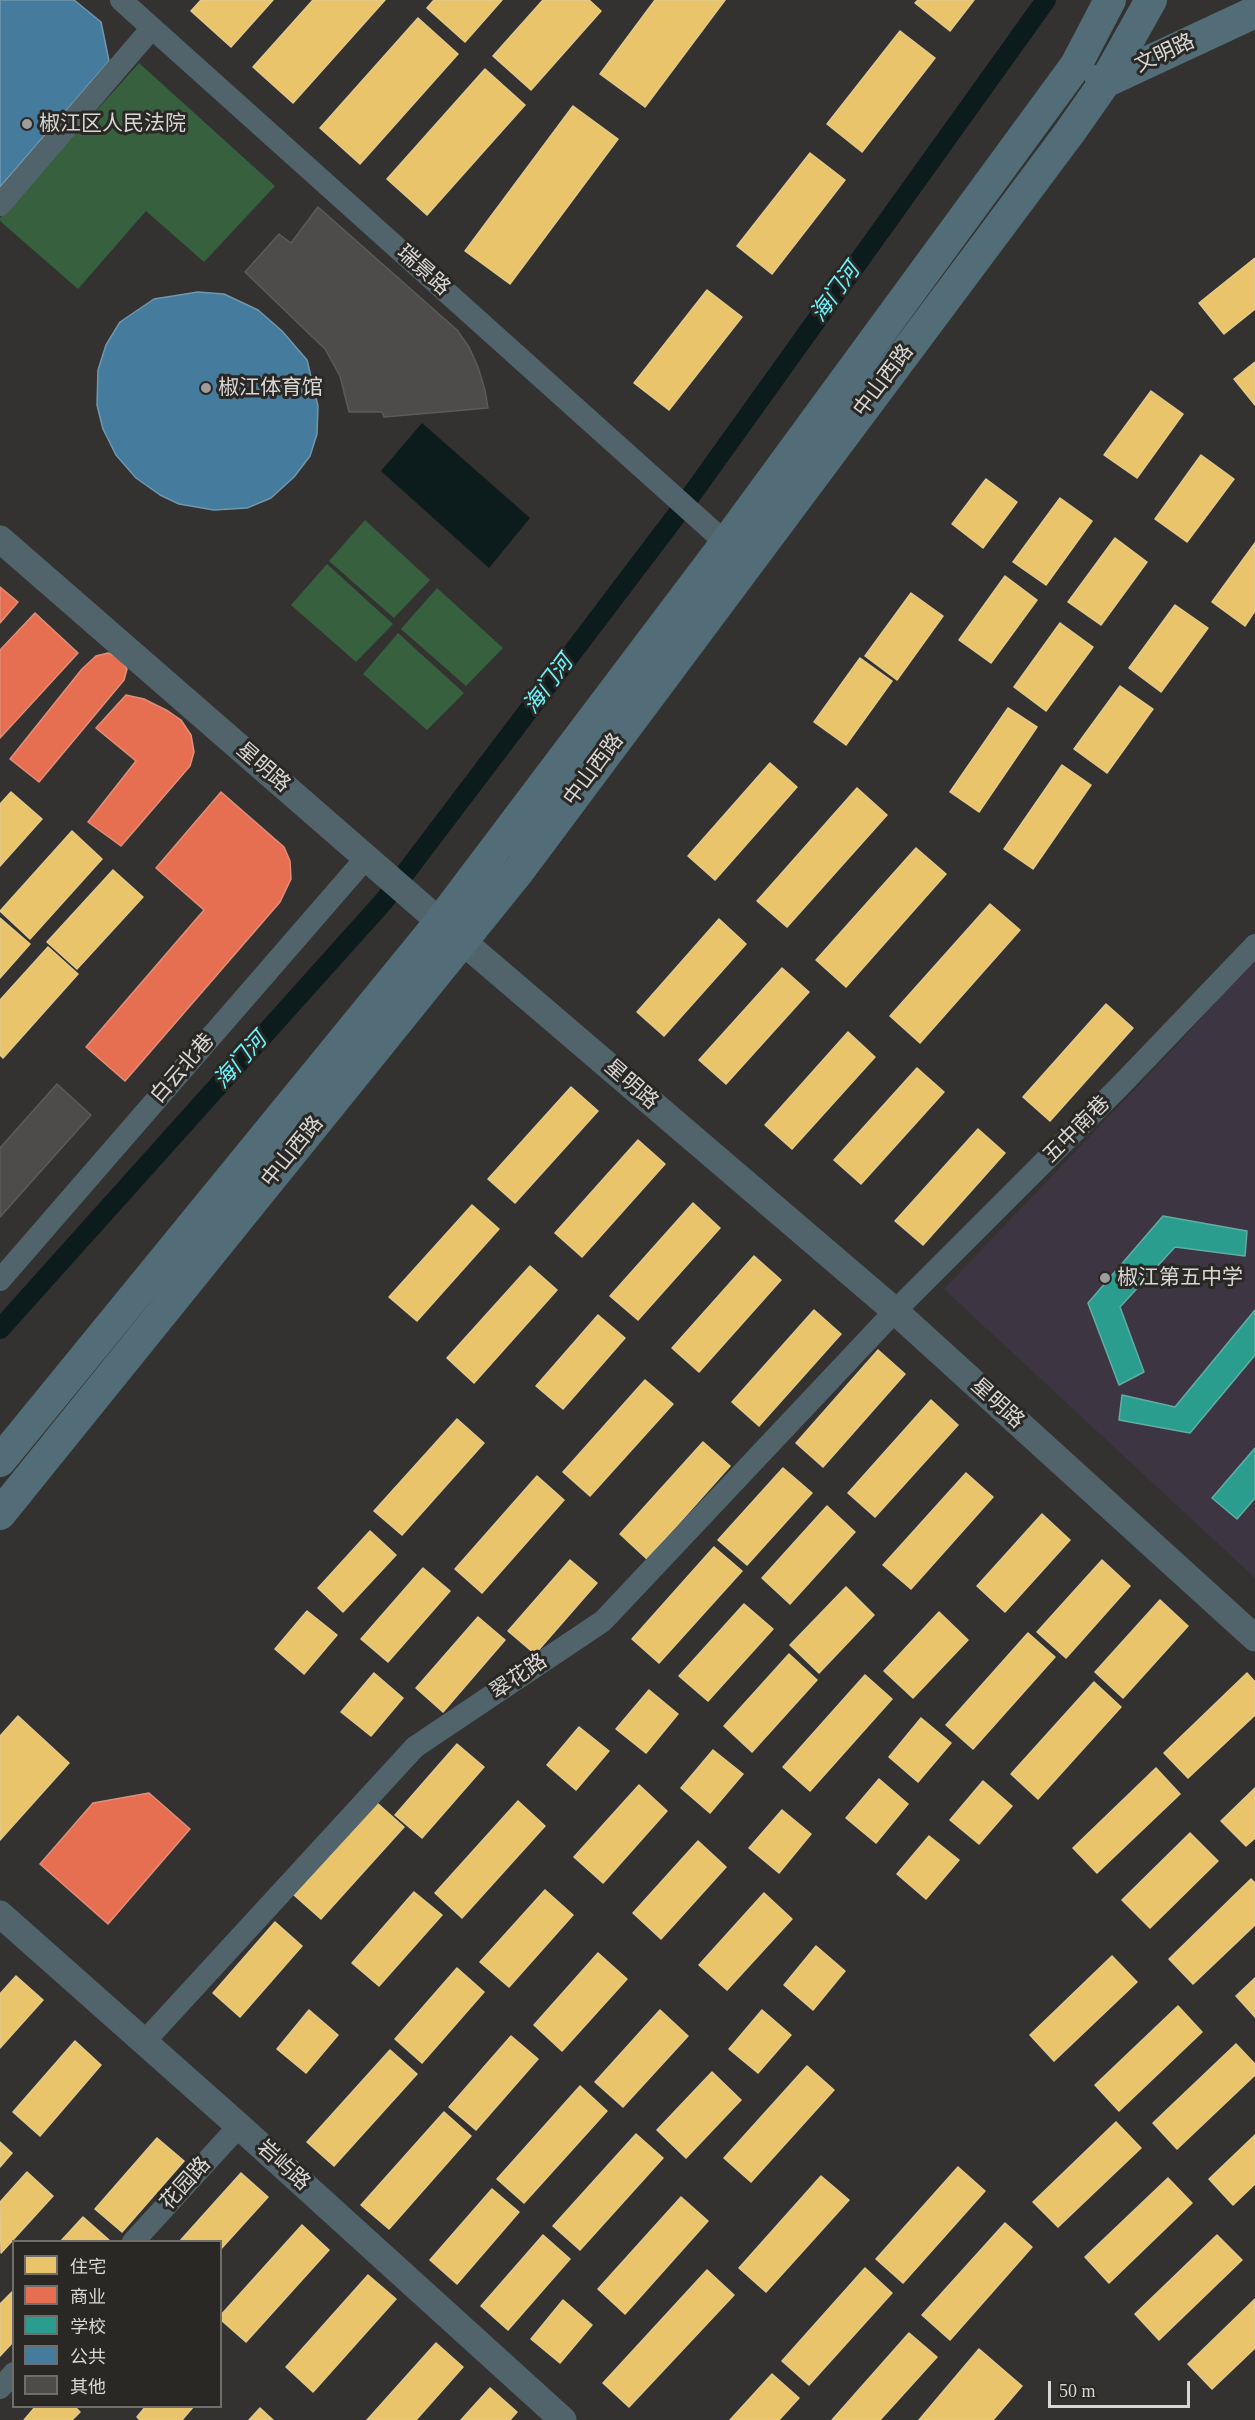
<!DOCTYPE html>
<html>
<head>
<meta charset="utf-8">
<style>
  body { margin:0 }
  #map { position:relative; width:1255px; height:2420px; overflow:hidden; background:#333230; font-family:"Times New Roman","Noto Sans SC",serif }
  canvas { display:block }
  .legend { position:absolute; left:12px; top:2240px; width:210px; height:168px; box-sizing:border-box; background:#2a2825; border:2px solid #706e6b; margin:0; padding:8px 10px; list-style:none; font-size:18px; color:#d8d7d5 }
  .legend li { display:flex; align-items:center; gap:12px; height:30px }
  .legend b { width:30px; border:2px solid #706e6b }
  .scale { position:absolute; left:1048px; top:2381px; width:142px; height:27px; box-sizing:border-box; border:3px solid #d8d7d5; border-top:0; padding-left:8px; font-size:18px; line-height:21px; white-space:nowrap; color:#d8d7d5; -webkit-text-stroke:4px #2a2825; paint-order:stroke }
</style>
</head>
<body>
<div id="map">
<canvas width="1255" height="2420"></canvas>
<ul class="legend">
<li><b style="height:16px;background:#e9c46a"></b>住宅</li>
<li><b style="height:16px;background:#e76f51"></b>商业</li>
<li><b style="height:16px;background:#2a9d8f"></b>学校</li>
<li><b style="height:16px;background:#457b9d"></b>公共</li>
<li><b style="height:16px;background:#4d4c4b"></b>其他</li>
</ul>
<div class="scale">50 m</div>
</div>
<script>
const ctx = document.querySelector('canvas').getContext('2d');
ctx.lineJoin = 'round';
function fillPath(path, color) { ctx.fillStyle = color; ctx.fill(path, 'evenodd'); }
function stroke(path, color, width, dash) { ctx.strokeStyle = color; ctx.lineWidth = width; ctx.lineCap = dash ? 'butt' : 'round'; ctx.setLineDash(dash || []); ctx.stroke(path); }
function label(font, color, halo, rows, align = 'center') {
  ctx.font = font + ' "Times New Roman","Noto Sans SC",serif'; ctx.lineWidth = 6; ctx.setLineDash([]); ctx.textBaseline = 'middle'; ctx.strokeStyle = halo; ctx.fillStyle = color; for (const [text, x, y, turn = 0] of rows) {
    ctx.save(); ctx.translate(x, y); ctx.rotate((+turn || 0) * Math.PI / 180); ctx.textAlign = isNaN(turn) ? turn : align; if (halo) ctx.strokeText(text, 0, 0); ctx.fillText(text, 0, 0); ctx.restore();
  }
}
fillPath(new Path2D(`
  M1255,956v622l-311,-289 237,-248z`), '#3e3542');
fillPath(new Path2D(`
  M139,63l136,123 -71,76 -58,-51 -68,78 -78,-68v-3z
  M365,520l65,60 -36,38 -65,-57z
  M327,564l66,60 -37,38 -65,-57z
  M437,588l66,60 -37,38 -65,-57z
  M398,633l66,60 -37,37 -64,-56z`), '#37603e');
fillPath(new Path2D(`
  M422,423l108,95 -41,50 -108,-97z`), '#0c1b1c');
const homes = new Path2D(`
  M201,0h72l-42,47 -40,-36z
  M313,0h72l-92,103 -40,-36z
  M434,0h68l-37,42 -38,-34z
  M543,0h46l12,11 -70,79 -38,-34z
  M655,0h70l-80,107 -45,-33z
  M918,0h56l-24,31 -35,-28z
  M418,18l40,36 -98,110 -40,-36z
  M900,31l35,27 -73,94 -35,-28z
  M485,69l40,36 -98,110 -40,-36z
  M573,106l45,33 -108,145 -45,-33z
  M810,153l35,27 -73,94 -35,-28z
  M1255,258v51l-31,25 -25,-31z
  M707,290l35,27 -73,93 -35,-27z
  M1255,362v43l-21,-26z
  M1151,391l32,23 -46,64 -33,-23z
  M1201,455l33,24 -47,63 -32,-23z
  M986,479l31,23 -34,46 -31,-24z
  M1060,498l32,23 -46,64 -33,-23z
  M1115,538l32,24 -46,63 -33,-23z
  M1255,543v68l-10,15 -33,-24z
  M1005,576l32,24 -46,63 -32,-23z
  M911,593l32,23 -46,64 -32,-24z
  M1175,605l33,23 -47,64 -32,-24z
  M1060,623l33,24 -47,64 -32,-24z
  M860,658l32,23 -46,64 -32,-23z
  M1120,686l33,23 -46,64 -33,-24z
  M1008,708l29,19 -58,85 -29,-20z
  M770,763l27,24 -82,93 -27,-24z
  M1062,765l29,20 -58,84 -29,-20z
  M857,788l30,27 -100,112 -30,-26z
  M11,792l31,27 -42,47v-62z
  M72,831l30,28 -72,80 -30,-28z
  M916,848l30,26 -100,113 -30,-27z
  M113,870l30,27 -66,72 -30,-27z
  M990,904l30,26 -100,113 -30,-27z
  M0,918l30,26 -30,34z
  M719,919l27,25 -82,92 -27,-24z
  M48,947l30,27 -75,84 -3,-3v-55z
  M782,968l27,24 -83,92 -27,-24z
  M1106,1004l27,24 -83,93 -27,-24z
  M848,1032l27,25 -83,92 -27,-24z
  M917,1068l27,24 -83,92 -27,-24z
  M571,1087l27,24 -83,92 -27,-24z
  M978,1129l27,24 -82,92 -28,-24z
  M638,1140l27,24 -83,93 -27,-24z
  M693,1203l27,25 -82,92 -28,-24z
  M472,1205l27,24 -82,92 -28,-24z
  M754,1256l27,24 -82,92 -27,-24z
  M530,1266l27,24 -83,93 -27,-25z
  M814,1310l27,24 -82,92 -27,-24z
  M598,1315l27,23 -62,71 -27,-23z
  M878,1350l27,24 -82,93 -27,-24z
  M645,1380l28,24 -83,92 -27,-24z
  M931,1400l27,25 -83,92 -27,-24z
  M457,1419l27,24 -82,92 -28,-24z
  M703,1442l27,24 -83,93 -27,-25z
  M783,1468l29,25 -65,72 -29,-25z
  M966,1473l27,24 -82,92 -28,-24z
  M537,1476l27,24 -82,93 -27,-24z
  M827,1506l28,26 -65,72 -28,-26z
  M1042,1514l28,26 -65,72 -28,-26z
  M370,1531l26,24 -53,57 -25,-24z
  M714,1547l28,24 -83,92 -27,-24z
  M570,1560l27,23 -62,71 -27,-23z
  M1102,1560l28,26 -64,72 -29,-26z
  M423,1568l27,23 -62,71 -27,-23z
  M846,1587l28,28 -55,58 -29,-28z
  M1160,1600l28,26 -65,72 -28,-26z
  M744,1604l29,25 -65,72 -29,-25z
  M307,1611l30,24 -33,39 -29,-25z
  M939,1612l29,28 -55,58 -29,-27z
  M478,1617l27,23 -62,72 -27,-24z
  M1028,1633l27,24 -82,92 -27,-24z
  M789,1654l28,26 -65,72 -28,-26z
  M374,1673l29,25 -32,38 -30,-24z
  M1247,1673l8,9v33l-67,63 -24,-25z
  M865,1675l27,24 -82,92 -27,-24z
  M1094,1682l27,25 -83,92 -27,-25z
  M649,1690l29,24 -32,39 -30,-24z
  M18,1716l51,47 -69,77v-104z
  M921,1718l30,25 -33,39 -29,-25z
  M579,1727l30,24 -33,39 -29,-25z
  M457,1744l27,23 -62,71 -27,-23z
  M713,1750l30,24 -33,39 -29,-25z
  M1156,1768l24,26 -83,79 -24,-25z
  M879,1779l29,25 -32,39 -30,-25z
  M983,1781l29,25 -33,38 -29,-24z
  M639,1785l28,26 -64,72 -29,-26z
  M1255,1788v50l-9,8 -25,-25z
  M518,1801l27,25 -83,92 -27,-25z
  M377,1803l27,24 -83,92 -27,-24z
  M782,1810l29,24 -32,39 -30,-25z
  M1190,1833l28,28 -68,67 -28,-28z
  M929,1836l30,24 -33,39 -29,-25z
  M698,1841l28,26 -65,72 -28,-26z
  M1251,1879l4,4v42l-62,59 -24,-25z
  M545,1890l28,25 -64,72 -29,-25z
  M414,1892l28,23 -63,71 -27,-23z
  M764,1893l28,26 -65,71 -28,-25z
  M275,1922l27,24 -62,71 -27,-24z
  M816,1946l29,25 -32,39 -29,-25z
  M598,1953l29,26 -65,72 -28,-26z
  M1112,1956l25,26 -83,79 -24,-26z
  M457,1968l27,24 -62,71 -27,-24z
  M16,1976l27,24 -43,48v-54z
  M1255,1978v39l-19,-21z
  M1178,2006l24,26 -83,79 -24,-26z
  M309,2010l29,25 -32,38 -29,-24z
  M660,2010l28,26 -65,71 -28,-25z
  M762,2010l29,25 -33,38 -29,-24z
  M511,2036l27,23 -62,71 -27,-23z
  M75,2041l26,24 -61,71 -27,-24z
  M1236,2044l19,20v11l-78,74 -24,-26z
  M390,2050l27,24 -83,92 -27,-24z
  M807,2066l27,24 -83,92 -27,-24z
  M712,2072l29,28 -55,58 -29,-28z
  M580,2086l27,25 -83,92 -27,-24z
  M444,2112l27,24 -82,93 -28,-24z
  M1116,2122l25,26 -83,79 -25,-25z
  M636,2134l27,24 -83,92 -27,-24z
  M1255,2135v49l-22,21 -24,-26z
  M157,2138l27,23 -62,71 -27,-23z
  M0,2142l12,11 -12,14z
  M958,2167l27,24 -82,92 -27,-24z
  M27,2172l26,24 -52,57 -1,-51z
  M241,2173l27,24 -48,53v-8h-41z
  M821,2176l28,24 -83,92 -27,-24z
  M1168,2178l24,25 -83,80 -24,-26z
  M492,2189l27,23 -62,72 -27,-24z
  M681,2197l27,24 -83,93 -27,-25z
  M83,2217l26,23 -1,2h-48z
  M1005,2223l27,24 -82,93 -28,-25z
  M302,2225l27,25 -83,92 -26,-23v-3z
  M543,2235l27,24 -62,71 -27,-24z
  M1217,2235l25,25 -83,80 -24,-26z
  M865,2268l27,25 -83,92 -27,-24z
  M707,2270l27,25 -105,112 -26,-24z
  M368,2275l28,24 -83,93 -27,-25z
  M14,2290v51l-14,15v-52z
  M1255,2299v49l-43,41 -24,-25z
  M563,2300l29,25 -32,38 -29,-24z
  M909,2333l28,24 -57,63h-48z
  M436,2343l27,24 -47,53h-49z
  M979,2349l43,37 -29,34h-74z
  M772,2374l27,24 -20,22h-49z
  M490,2388l27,24 -7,8h-49z
  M36,2406h38l6,6 -8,8h-48z
  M146,2406h48l-12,14h-42l-3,-3z
  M260,2408l13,12h-24z`);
fillPath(homes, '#e9c46a');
stroke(homes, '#e4ca8a', 1.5);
const shops = new Path2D(`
  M0,0h28l-28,35z
  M0,587l18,15 -18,21z
  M35,613l43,40 -78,85v-88z
  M108,653l11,4 8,12 -3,11 -85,102 -29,-23 72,-90 14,-13z
  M126,695l18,4 24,12 13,9 10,15 3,17 -4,14 -69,80 -33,-24 48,-61 -40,-33z
  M221,792l63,55 6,14 1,18 -11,23 -155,179 -39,-34 118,-137 -48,-42z
  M149,1793l41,36 -82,95 -68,-60 53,-61z`);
fillPath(shops, '#e76f51');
stroke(shops, '#e28e79', 1.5);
const schools = new Path2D(`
  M1163,1216l84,15 -2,25 -70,-9 -55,60 24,65 -25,13 -31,-82z
  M1255,1310v45l-65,78 -71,-13 3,-25 53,12z
  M1255,1448v50l-18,21 -25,-21z`);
fillPath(schools, '#2a9d8f');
stroke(schools, '#5eaea4', 1.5);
const public = new Path2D(`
  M0,0h74l27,22 8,39 -109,126z
  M198,292l26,2 34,16 24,21 25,29 11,46 -1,28 -7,22 -16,21 -23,21 -24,10 -33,2 -35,-6 -19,-9 -24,-17 -20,-23 -13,-26 -6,-24 1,-35 8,-25 14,-23 34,-23z`);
fillPath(public, '#457b9d');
stroke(public, '#7197ae', 1.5);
stroke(new Path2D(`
  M0,1329l384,-428 298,-393 364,-508`), '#0c1b1c', 20);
const building = new Path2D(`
  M318,207l139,123 12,17 9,20 7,23 3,18 -104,9 -2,-5h-33l-9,-36 -15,-27 -80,-77 34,-38 12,9z
  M57,1084l34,31 -91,102v-69z`);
fillPath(building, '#4d4c4b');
stroke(building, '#5c5b5a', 1.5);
stroke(new Path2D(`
  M121,0l605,543
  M0,205l152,-177
  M0,1280l366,-422
  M144,2042l271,-295 188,-126 292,-310 226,-226 134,-140
  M133,2242l106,-116
  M0,2388l14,-15`), '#51646c', 22);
stroke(new Path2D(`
  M0,539l440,383 455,389 360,327
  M0,1914l239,212 324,294`), '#51646c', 27);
stroke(new Path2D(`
  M1101,80l4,2 150,-70
  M0,1461l440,-539 286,-379 350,-478 34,-65
  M0,1514l518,-642 552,-740 35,-50 46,-82`), '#526d77', 32);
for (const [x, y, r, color] of [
  [27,124,6,"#9e9d9b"],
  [206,388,6,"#9e9d9b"],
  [1105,1278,6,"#9e9d9b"]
]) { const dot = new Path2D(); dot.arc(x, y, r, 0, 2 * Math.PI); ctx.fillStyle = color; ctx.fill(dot); stroke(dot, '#2a2825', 2); }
label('21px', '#d8d7d5', '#2a2825', [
  ["文明路",1165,54,-25],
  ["瑞景路",423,271,42],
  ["中山西路",884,381,-53],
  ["星明路",263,768,41],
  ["中山西路",594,770,-53],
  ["白云北巷",183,1069,-49],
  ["星明路",631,1085,41],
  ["五中南巷",1077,1130,-45],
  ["中山西路",293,1152,-51],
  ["星明路",997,1404,42],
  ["翠花路",519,1677,-34],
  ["岩屿路",283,2166,42],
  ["花园路",186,2184,-48]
]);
label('21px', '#d8d7d5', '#2a2825', [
  ["椒江区人民法院",39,124],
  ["椒江体育馆",218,388],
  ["椒江第五中学",1117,1278]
], 'left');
label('italic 22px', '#6df3fb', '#2a2825', [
  ["海门河",836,293,-54],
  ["海门河",549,685,-53],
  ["海门河",241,1061,-48]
]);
</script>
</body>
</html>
